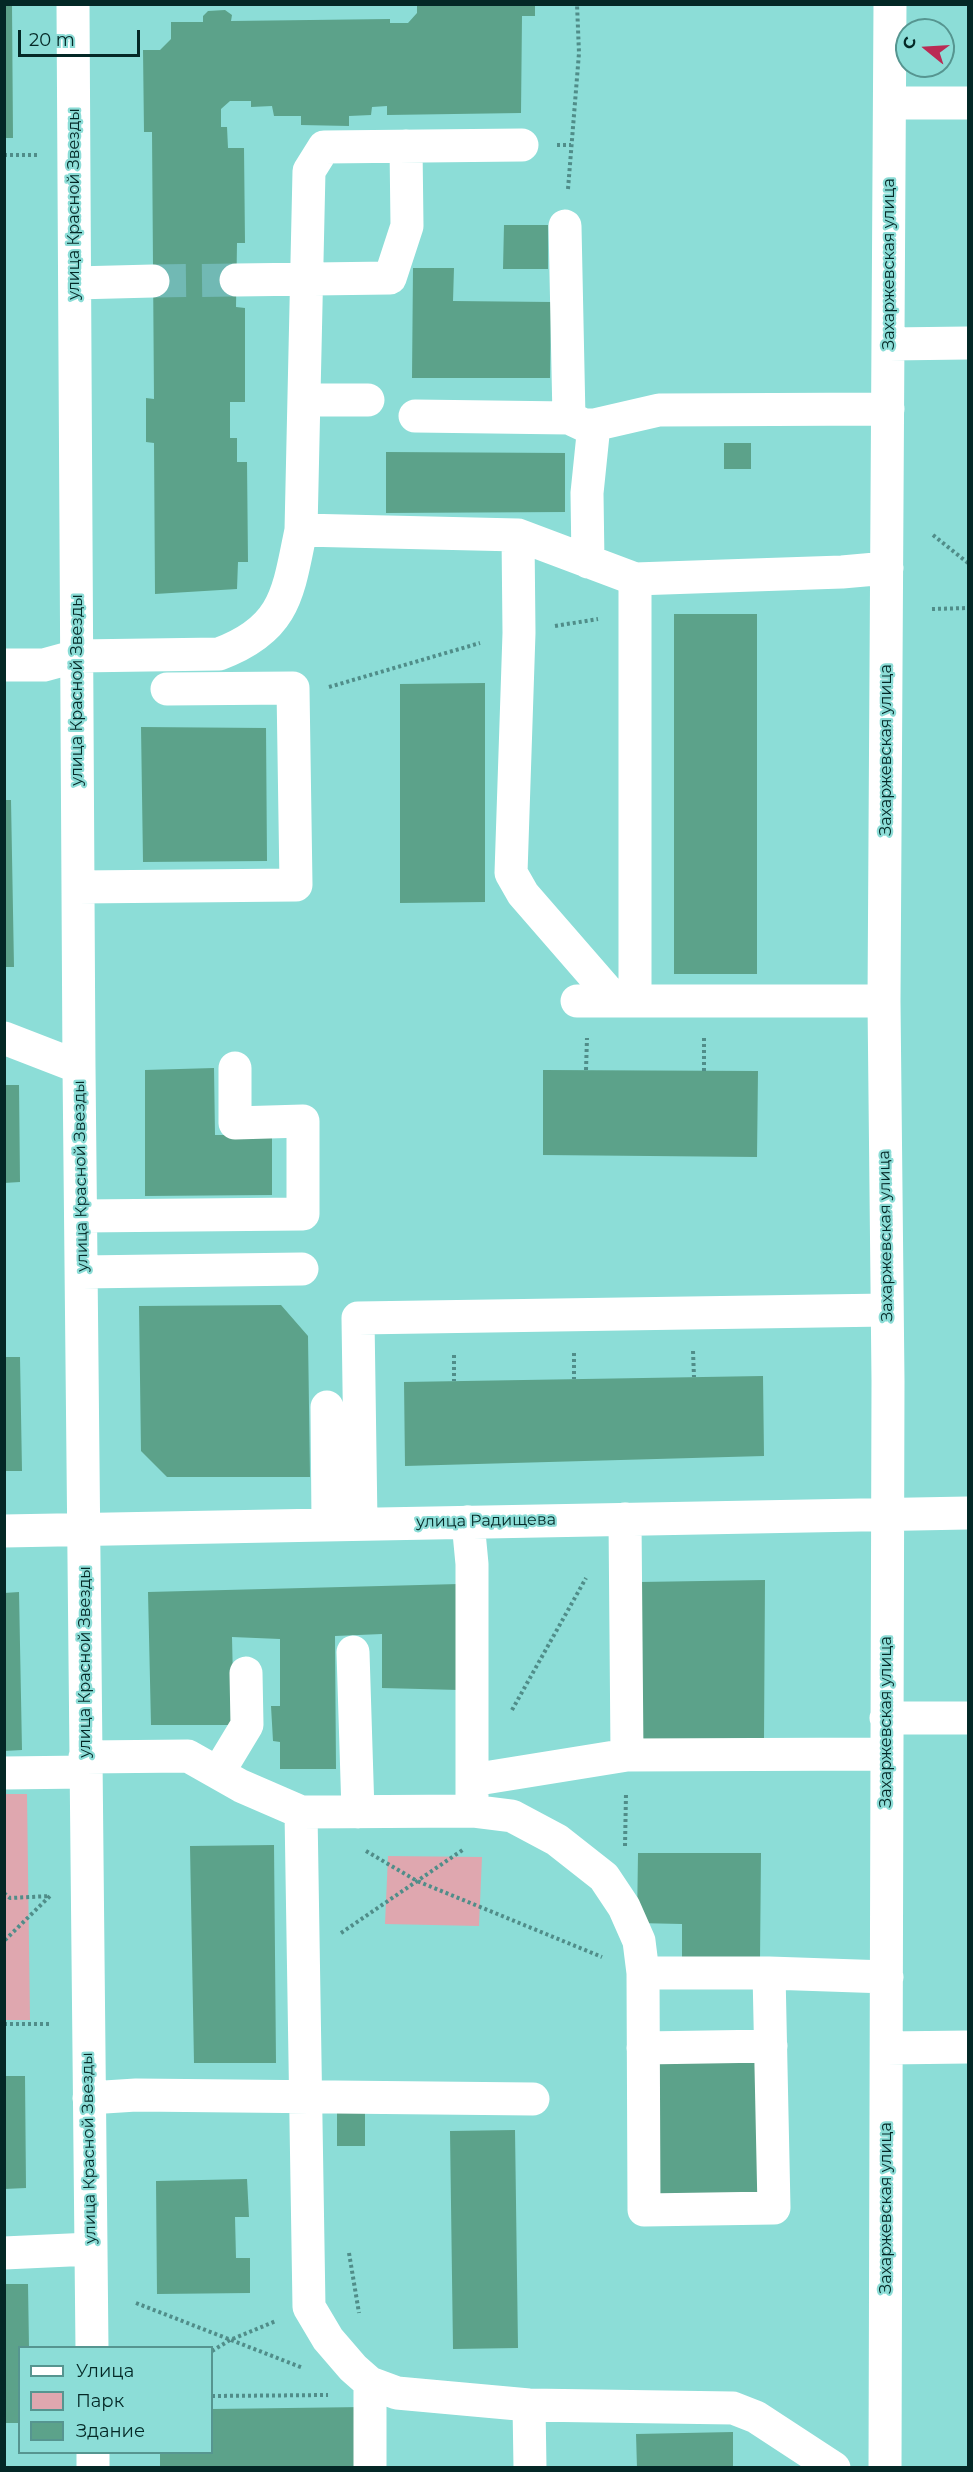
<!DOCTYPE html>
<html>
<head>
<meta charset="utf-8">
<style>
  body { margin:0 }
  #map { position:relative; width:973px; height:2472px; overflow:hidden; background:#8cddd7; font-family:Montserrat,sans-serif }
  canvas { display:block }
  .frame { position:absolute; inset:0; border:6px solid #042826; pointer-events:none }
  .legend { position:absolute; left:18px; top:2346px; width:195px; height:108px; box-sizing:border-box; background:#8cddd7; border:2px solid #569590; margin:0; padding:8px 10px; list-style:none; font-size:18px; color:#042826 }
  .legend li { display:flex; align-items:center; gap:12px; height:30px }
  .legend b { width:30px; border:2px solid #569590 }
  .north { position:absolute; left:895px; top:18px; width:60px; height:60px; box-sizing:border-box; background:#8cddd7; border:2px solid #569590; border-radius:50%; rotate:288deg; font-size:16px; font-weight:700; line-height:24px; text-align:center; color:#042826 }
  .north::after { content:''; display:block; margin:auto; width:21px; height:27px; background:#ba2a54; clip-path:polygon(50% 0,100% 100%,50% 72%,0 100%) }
  .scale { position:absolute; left:18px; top:30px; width:122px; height:27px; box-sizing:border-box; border:3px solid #042826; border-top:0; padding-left:8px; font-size:18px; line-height:21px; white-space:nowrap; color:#042826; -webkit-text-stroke:4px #8cddd7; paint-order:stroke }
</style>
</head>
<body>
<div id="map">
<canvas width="973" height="2472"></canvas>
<div class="frame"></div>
<ul class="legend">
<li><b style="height:8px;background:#fff"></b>Улица</li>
<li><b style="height:16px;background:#dfa7af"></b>Парк</li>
<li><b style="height:16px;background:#5ca28a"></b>Здание</li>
</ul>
<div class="north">С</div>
<div class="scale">20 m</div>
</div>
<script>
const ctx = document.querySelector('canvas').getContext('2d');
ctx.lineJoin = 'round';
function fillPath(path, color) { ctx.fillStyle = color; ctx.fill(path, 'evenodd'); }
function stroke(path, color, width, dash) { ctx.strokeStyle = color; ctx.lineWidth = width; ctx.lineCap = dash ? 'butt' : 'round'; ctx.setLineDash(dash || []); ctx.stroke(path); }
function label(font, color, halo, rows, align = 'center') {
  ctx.font = font + ' Montserrat,sans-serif'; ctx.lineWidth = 4.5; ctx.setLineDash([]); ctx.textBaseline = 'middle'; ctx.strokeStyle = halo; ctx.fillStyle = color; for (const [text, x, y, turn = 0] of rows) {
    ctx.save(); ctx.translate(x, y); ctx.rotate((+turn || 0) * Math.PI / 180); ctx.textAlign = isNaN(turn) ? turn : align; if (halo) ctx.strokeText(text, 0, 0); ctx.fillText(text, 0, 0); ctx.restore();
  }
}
fillPath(new Path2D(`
  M5,1794h22l3,226h-25z
  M388,1856l94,1 -3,69 -94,-2z`), '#dfa7af');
fillPath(new Path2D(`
  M417,4h118v12h-13l-1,97 -134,2v-9l-15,1 -1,8 -22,1v10l-48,-1v-9h-27l-2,-10 -21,1v-6h-21l-9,8v18h6l1,21h16l1,95h-8l-1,64 9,1v94h-15v36h7v24h10l1,100h-10l-1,27 -82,5 -1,-151 -8,-1v-44l8,1 -2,-267h-8l-1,-82h17l11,-11v-17h32v-6l5,-5 17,-1 7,5 -1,6 159,-2v4h18l9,-10z
  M4,5h8l1,133h-9z
  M504,225h44v44h-45z
  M413,268h41l-1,33 98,1 -1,76h-138z
  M724,443h27v26h-27z
  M386,452l179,1v59l-179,1z
  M674,614h83v360h-83z
  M485,683v219l-85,1v-219z
  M141,727l125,1 1,133 -124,1z
  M5,800h6l3,167h-9z
  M214,1068l1,67h57v60l-127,1v-126z
  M543,1070l215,1 -1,86 -214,-2z
  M4,1085h15l1,97 -16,1z
  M281,1305l27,31 2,141h-143l-26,-26 -2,-145z
  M4,1357h16l2,114h-18z
  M763,1376l1,80 -359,10 -1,-84z
  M765,1580l-1,158 -125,3 1,-159z
  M459,1584v106l-77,-2v-54l-47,2 1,133h-56v-27l-7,-1 -2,-35h9v-67l-48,-2 2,88h-83l-3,-133z
  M19,1592l3,158 -18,1v-158z
  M274,1845l2,218h-82l-4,-217z
  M638,1853h123l-1,106 -78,1v-36l-45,-1z
  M759,2060l1,139 -101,1 -1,-139z
  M4,2076h21l1,112 -22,1z
  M365,2101v45h-28v-44z
  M515,2130l3,218 -65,1 -3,-218z
  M247,2179l2,38h-14l1,41h14v35l-93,1 -1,-113z
  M4,2284h24l1,64h-9v75h-16z
  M364,2407v61h-204v-16h52v-43z
  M733,2432v36h-96l-1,-34z`), '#5ca28a');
stroke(new Path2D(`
  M153,281l83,-1`), '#71b9b4', 33, [33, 16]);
stroke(new Path2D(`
  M557,145h14
  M4,155h33
  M568,189l11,-136 -2,-49
  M933,535l35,28
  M932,609l36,-1
  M555,626l43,-7
  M329,687l151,-44
  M704,1038v33
  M586,1070l1,-32
  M693,1351l1,26
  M574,1353v26
  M454,1355v26
  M512,1710l74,-132
  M625,1846l1,-52
  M366,1851l51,30 185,76
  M4,1893l6,5 40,-2 -46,45
  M341,1933l123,-84
  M4,2024h47
  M349,2253l10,60
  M136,2303l167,65
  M212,2351l18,-11 46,-19
  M212,2396l116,-1`), '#508d89', 4, [3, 3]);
stroke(new Path2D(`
  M73,4l6,1063 13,1281
  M890,103h78
  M565,226l4,192
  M236,280l154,-2 17,-52 -1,-80
  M75,283l78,-2
  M889,344l79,-1
  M304,400h64
  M415,416l154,2 15,7h10l65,-15 229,-1
  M301,530l217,5 1,98 -8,240 12,21 93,107h268
  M518,535l117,44 207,-7 45,-4
  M588,562l-1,-69 7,-68
  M635,579v422
  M4,665h40l33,-9 142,-2c67,-25 69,-61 82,-124l8,-359 15,-24 198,-2
  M78,887l218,-2 -3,-197 -126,1
  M577,1001h39
  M4,1038l75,29
  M81,1216l222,-2v-93l-68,2v-55
  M82,1272l220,-3
  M327,1407l1,117
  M625,1519l2,236 259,-1
  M468,1522l4,42v247
  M361,1523l-3,-205 529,-8
  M4,1531l964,-18
  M353,1652l5,160
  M886,1718h82
  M85,1757l103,-1 53,30 60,26 8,495 19,32 25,29 17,15 27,10 132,12 204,3 23,9 78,51
  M4,1773l82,-1
  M218,1773l29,-48 -1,-52
  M472,1780l155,-25
  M301,1812l171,-1 40,5 45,24 47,37 20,30 15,34 4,32h126
  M643,1973l1,237 130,-2 -5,-235 118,4
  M643,2048l128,-2
  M887,2048l81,-1
  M89,2098l47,-3 397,4
  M4,2253l87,-4
  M529,2405l1,63
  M93,2452v16
  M370,2468v-85
  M885,2468l3,-1087 -4,-380 6,-997`), '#fff', 33);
label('16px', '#042826', '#8cddd7', [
  ["улица Красной Звезды",74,204,-90],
  ["Захаржевская улица",889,264,-90],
  ["улица Красной Звезды",77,690,-90],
  ["Захаржевская улица",886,750,-90],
  ["улица Красной Звезды",81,1176,-91],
  ["Захаржевская улица",886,1236,-91],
  ["улица Радищева",486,1521,-1],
  ["улица Красной Звезды",85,1662,-90],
  ["Захаржевская улица",886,1722,-90],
  ["улица Красной Звезды",89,2148,-91],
  ["Захаржевская улица",886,2208,-90]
]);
</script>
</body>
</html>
